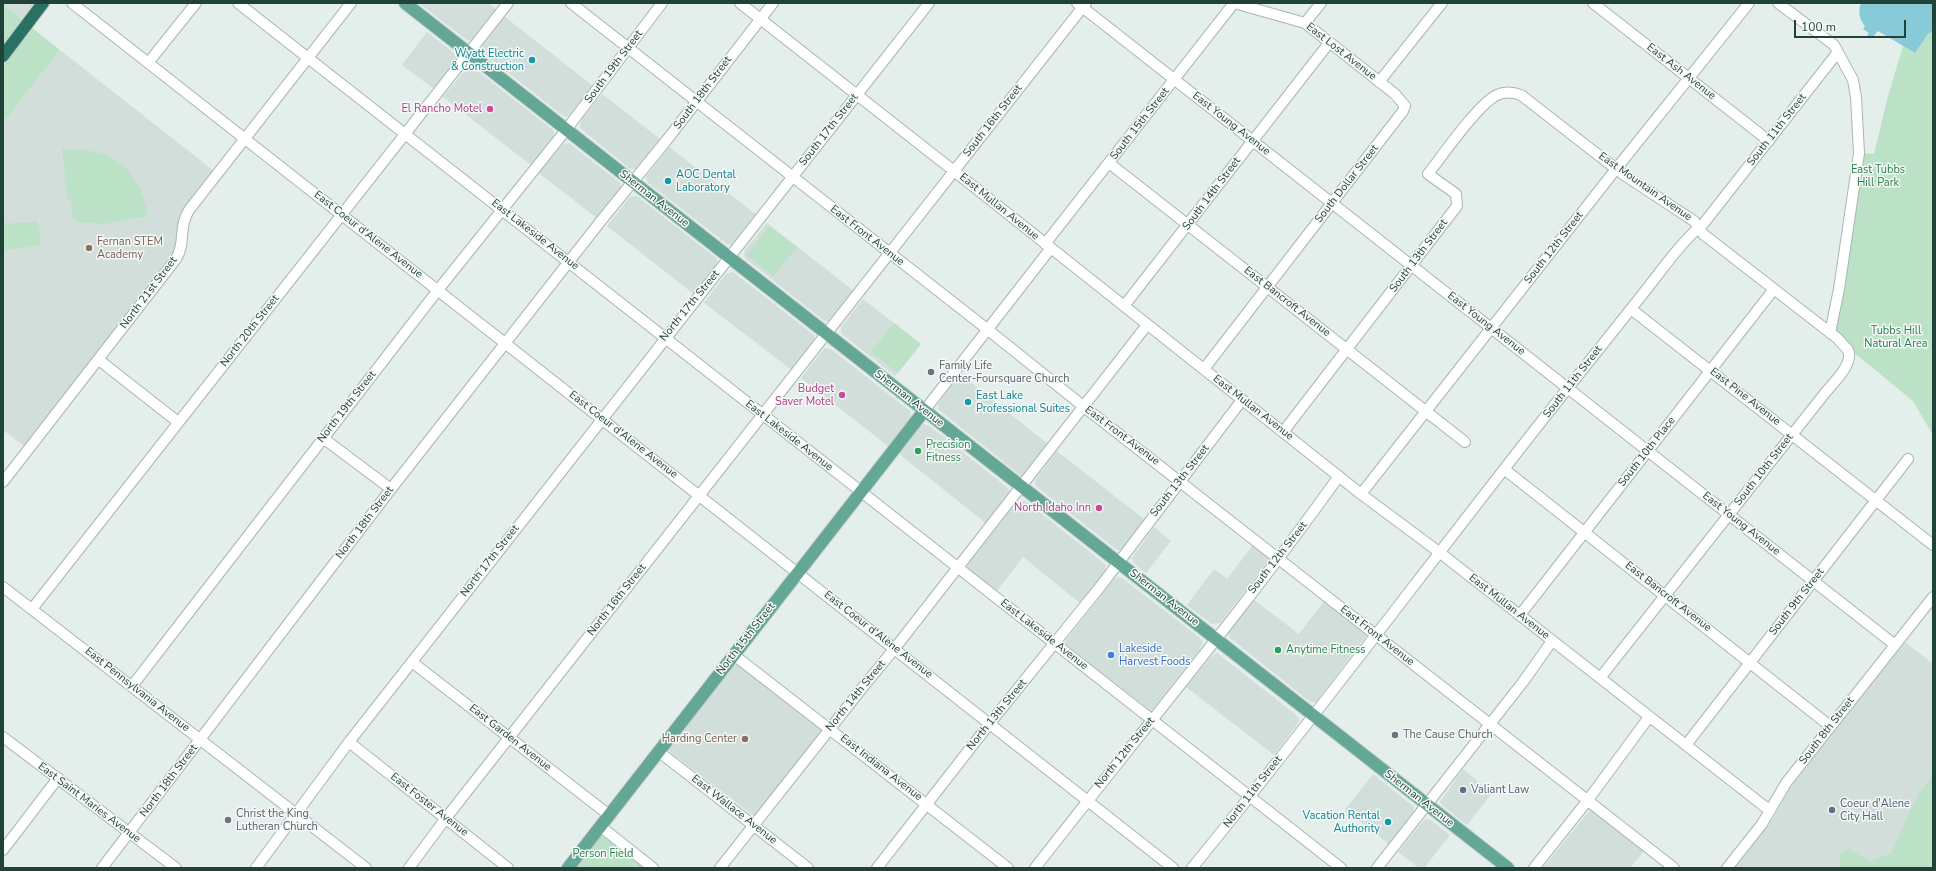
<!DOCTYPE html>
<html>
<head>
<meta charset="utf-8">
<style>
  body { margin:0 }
  #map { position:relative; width:1936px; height:871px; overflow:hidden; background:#e4eeea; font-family:"Nunito Sans",sans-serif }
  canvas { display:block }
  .frame { position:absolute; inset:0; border:4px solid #214239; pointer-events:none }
  .scale { position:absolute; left:1794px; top:20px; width:112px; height:18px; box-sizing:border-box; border:2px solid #214239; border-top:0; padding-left:5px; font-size:12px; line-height:14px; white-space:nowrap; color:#214239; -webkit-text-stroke:3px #f5faf8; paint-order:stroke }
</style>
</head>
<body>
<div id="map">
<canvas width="1936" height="871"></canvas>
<div class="frame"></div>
<div class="scale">100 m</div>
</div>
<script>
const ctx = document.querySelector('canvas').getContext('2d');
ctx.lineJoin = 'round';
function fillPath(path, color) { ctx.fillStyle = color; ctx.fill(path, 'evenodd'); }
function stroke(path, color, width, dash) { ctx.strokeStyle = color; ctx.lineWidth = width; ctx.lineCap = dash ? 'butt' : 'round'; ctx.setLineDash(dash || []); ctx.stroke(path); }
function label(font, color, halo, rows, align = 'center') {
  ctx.font = font + ' "Nunito Sans",sans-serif'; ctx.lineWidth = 3; ctx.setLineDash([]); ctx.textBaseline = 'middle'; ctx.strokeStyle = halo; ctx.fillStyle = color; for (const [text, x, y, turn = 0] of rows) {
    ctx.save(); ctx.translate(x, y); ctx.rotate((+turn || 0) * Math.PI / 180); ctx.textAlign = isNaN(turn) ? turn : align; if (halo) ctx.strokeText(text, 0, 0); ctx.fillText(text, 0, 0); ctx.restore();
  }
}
fillPath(new Path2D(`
  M3,3h33l-13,18 -20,-16z
  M419,3h69l9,7 -22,27 -7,4z
  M505,17l88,69 -24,30 -4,1 -4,-3 -78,-61v-8z
  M427,32l27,21 3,6 -23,30 -32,-24z
  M60,50l154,121 -35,46 -4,33 -3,7 -148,189 -21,-16v-307z
  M468,67l6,1 80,63 -1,7 -22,27 -88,-68z
  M602,94l58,45 -24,31 -7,-2 -49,-40 1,-8z
  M569,143l51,40 1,4v4l-23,28 -59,-46 23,-28z
  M669,147l88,68 -25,31 -5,-2 -80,-62 -1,-5 2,-3z
  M634,196l4,1 78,61 3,6 -24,31 -88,-69 23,-29z
  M767,223l88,69 -25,30 -7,-2 -78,-62 -1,-4 1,-4z
  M733,272l81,63 1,7 -22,29 -89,-68 22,-29z
  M863,299l58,45 -26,32 -54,-43v-6z
  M825,348l7,2 78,61 1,5 -1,3 -22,27 -87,-68z
  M960,374l88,70 -24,31 -3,1 -83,-67 1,-6z
  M924,424l6,2 79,63v5l-22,30 -88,-70 21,-27z
  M1057,451l88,69 -24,30h-4l-80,-63 -2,-4 1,-4z
  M1021,500l6,2 79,63 -1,7 -25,31 -57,-46 -26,34 -30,-23 1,-4 49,-62z
  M1154,527l17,14 -25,32 -12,-10 -2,-5z
  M1253,545l16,13v2l-49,63 -9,1 -24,-19 27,-36 13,10z
  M1119,577l3,1 78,60 3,5 -3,6 -49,62 -87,-68 50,-64z
  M1254,600l45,34 25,-33 43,34 -51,67 -7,-1 -80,-64v-5z
  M1905,642l28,22v111l-16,20 -26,58 -21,8 -22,-13 -9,8 1,12h-106l39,-49 17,-31z
  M1217,653l78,61 4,5v3l-25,33 -88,-68 26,-31z
  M736,664h2l83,65 1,3 -68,84 -84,-64 -2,-5z
  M1463,769l29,24 -25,32 -25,-20 -2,-3z
  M1373,774l41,33 -1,7 -24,30 -44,-34z
  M1590,810l3,1 51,40 -14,17h-87z
  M1425,819l6,1 19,15 -26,33h-5l-21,-16z`), '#d2ded9');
fillPath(new Path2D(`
  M3,5l20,16 -20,26z
  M31,27l29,23 -57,73v-58z
  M1933,31v404l-20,-34 -83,-68 29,-180 15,1 14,-58 15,-50 12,7 13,-19z
  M62,149c49,-1 77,17 86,67l-50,9v-3l-19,1 -6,-5 -2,-18h-3z
  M34,220l4,3 3,19 -3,4 -35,4v-26l30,-2z
  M769,226l28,21 -24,29 -26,-21z
  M894,323l27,21 -23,29 -27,-21z
  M1933,775v93h-93l-1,-12 9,-8 22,13 21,-8 26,-58z
  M601,836l3,1 40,31h-69z`), '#bbe1c6');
fillPath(new Path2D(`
  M1861,3h72v28l-5,3 -13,19 -37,-22 -6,7 -5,-3 2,-2 -6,-4 2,-3c-6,-6 -7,-16 -4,-23z`), '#88cad7');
const minor = new Path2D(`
  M72,3l1101,865
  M238,3l1103,865
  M571,3l416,326 96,77 591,462
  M740,3l214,168 407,323 78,58 330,258
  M1077,3l818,642
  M1593,3l176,138
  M1778,3l56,42 19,35 3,17 3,56 -20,136 -9,44
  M1305,23l16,-20
  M148,63l48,-60
  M1379,82l63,-79
  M1109,163l356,279
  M1045,244l189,-241
  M1124,306l205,-263
  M1631,309l302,236
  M99,360l79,62
  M1204,369l199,-258 2,-5 -10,-12 -90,-71 -71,-20
  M924,411l127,-163
  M1283,432l174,-226 -1,-12 -28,-20c15,-19 50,-70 69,-79 8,-4 16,-3 24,0l103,80 70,46 9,13 134,104 11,12c6,14 -15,33 -23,43l-225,285
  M323,438l68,51
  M1504,469l326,257
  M3,482l173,-223c10,-16 2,-31 13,-49l162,-207
  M1361,494l255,-325 133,-166
  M3,587l363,281
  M32,609l476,-606
  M1520,615l254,-326
  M734,655l274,213
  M412,662l197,153
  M132,686l306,-396 128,-160 96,-127
  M3,737l173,131
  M349,742l159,126
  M1686,745l222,-286
  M658,751l150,117
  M600,826l53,42
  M3,850l55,-72
  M102,868l289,-379 209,-267 66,-81 107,-138
  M256,868l93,-126 580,-739
  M409,868l37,-50 640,-815
  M720,868l143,-181 32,-39 252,-323
  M877,868l113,-145 110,-136 142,-187
  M1035,868c101,-130 208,-257 304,-392
  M1192,868c124,-151 239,-307 360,-460 30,-38 60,-75 90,-113 20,-25 38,-52 62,-72l134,-171
  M1377,868l146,-186 29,-41
  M1534,868l54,-68 61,-83
  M1727,868l35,-44 24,-41 147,-186`);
const major = new Path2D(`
  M405,3l1103,865
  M568,868l356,-457`);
const highway = new Path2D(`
  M3,56l40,-53`);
stroke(minor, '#a6b7b1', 12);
stroke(major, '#c1cac8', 14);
stroke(highway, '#c1cac8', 14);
stroke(minor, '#fff', 10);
stroke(major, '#65a797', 12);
stroke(highway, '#2b7163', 12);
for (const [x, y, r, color] of [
  [532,60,4,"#0f9aa8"],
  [490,109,4,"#d1479c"],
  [668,181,4,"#0f9aa8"],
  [89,248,4,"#8d6e63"],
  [931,372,4,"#6b7280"],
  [842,395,4,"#d1479c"],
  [968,402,4,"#0f9aa8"],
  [918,451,4,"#2e9e5b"],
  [1099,508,4,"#d1479c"],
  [1278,650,4,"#2e9e5b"],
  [1111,655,4,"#3f7fe0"],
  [1395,735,4,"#6b7280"],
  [745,739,4,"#8d6e63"],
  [1463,790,4,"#5c6f8a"],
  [1832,810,4,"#5c6f8a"],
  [228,820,4,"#6b7280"],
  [1388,822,4,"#0f9aa8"]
]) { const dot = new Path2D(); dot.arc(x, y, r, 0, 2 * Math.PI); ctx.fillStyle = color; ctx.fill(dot); stroke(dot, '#f5faf8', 1.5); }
label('11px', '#214239', '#f5faf8', [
  ["East Lost Avenue",1341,52,38],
  ["South 19th Street",614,67,-53],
  ["East Ash Avenue",1681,72,38],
  ["South 18th Street",703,93,-53],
  ["South 16th Street",993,121,-52],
  ["South 15th Street",1140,124,-52],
  ["East Young Avenue",1231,124,38],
  ["South 17th Street",829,130,-52],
  ["South 11th Street",1777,130,-52],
  ["South Dollar Street",1347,184,-52],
  ["East Mountain Avenue",1645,187,35],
  ["South 14th Street",1212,194,-53],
  ["Sherman Avenue",654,199,38],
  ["East Mullan Avenue",999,207,39],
  ["East Coeur d'Alene Avenue",368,235,38],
  ["East Lakeside Avenue",535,235,38],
  ["East Front Avenue",867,236,38],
  ["South 12th Street",1554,248,-52],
  ["South 13th Street",1419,256,-53],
  ["North 21st Street",149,293,-53],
  ["East Bancroft Avenue",1287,302,38],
  ["North 17th Street",690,306,-51],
  ["East Young Avenue",1486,324,38],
  ["North 20th Street",250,331,-52],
  ["South 11th Street",1573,382,-52],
  ["East Pine Avenue",1745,397,38],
  ["Sherman Avenue",909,399,38],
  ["North 19th Street",347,407,-52],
  ["East Mullan Avenue",1253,408,38],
  ["East Coeur d'Alene Avenue",623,435,38],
  ["East Lakeside Avenue",789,436,38],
  ["East Front Avenue",1122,436,37],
  ["South 10th Place",1647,452,-52],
  ["South 10th Street",1764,470,-52],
  ["South 13th Street",1180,481,-52],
  ["North 18th Street",365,523,-53],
  ["East Young Avenue",1741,524,38],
  ["South 12th Street",1278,558,-52],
  ["North 17th Street",490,561,-52],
  ["East Bancroft Avenue",1668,597,38],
  ["Sherman Avenue",1164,598,38],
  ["North 16th Street",617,600,-52],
  ["South 9th Street",1797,602,-52],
  ["East Mullan Avenue",1509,607,38],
  ["East Coeur d'Alene Avenue",878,635,38],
  ["East Lakeside Avenue",1044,635,38],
  ["East Front Avenue",1377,636,38],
  ["North 15th Street",746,639,-52],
  ["East Pennsylvania Avenue",137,690,38],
  ["North 14th Street",856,696,-51],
  ["North 13th Street",997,715,-51],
  ["South 8th Street",1827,731,-52],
  ["East Garden Avenue",510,738,38],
  ["North 12th Street",1125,753,-51],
  ["East Indiana Avenue",881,768,38],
  ["North 18th Street",169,781,-53],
  ["North 11th Street",1253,792,-52],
  ["Sherman Avenue",1419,799,38],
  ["East Saint Maries Avenue",89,803,37],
  ["East Foster Avenue",429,805,38],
  ["East Wallace Avenue",734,810,38]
]);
label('11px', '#0d838f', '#f5faf8', [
  ["Wyatt Electric",524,54],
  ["& Construction",524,67],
  ["AOC Dental",676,175,"left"],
  ["Laboratory",676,188,"left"],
  ["East Lake",976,396,"left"],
  ["Professional Suites",976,409,"left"],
  ["Vacation Rental",1380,816],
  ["Authority",1380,829]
], 'right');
label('11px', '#b23c85', '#f5faf8', [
  ["El Rancho Motel",482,109],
  ["Budget",834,389],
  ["Saver Motel",834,402],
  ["North Idaho Inn",1091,508]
], 'right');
label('11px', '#287c4a', '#f5faf8', [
  ["East Tubbs",1878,170],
  ["Hill Park",1878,183],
  ["Tubbs Hill",1896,331],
  ["Natural Area",1896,344],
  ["Person Field",603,854]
]);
label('11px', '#785e54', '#f5faf8', [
  ["Fernan STEM",97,242],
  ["Academy",97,255],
  ["Harding Center",737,739,"right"]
], 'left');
label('11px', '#5b616d', '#f5faf8', [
  ["Family Life",939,366],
  ["Center-Foursquare Church",939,379],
  ["The Cause Church",1403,735],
  ["Christ the King",236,814],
  ["Lutheran Church",236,827]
], 'left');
label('11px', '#27864d', '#f5faf8', [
  ["Precision",926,445],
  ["Fitness",926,458],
  ["Anytime Fitness",1286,650]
], 'left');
label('11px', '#366cbe', '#f5faf8', [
  ["Lakeside",1119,649],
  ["Harvest Foods",1119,662]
], 'left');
label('11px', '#4e5e75', '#f5faf8', [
  ["Valiant Law",1471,790],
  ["Coeur d'Alene",1840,804],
  ["City Hall",1840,817]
], 'left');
</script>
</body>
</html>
